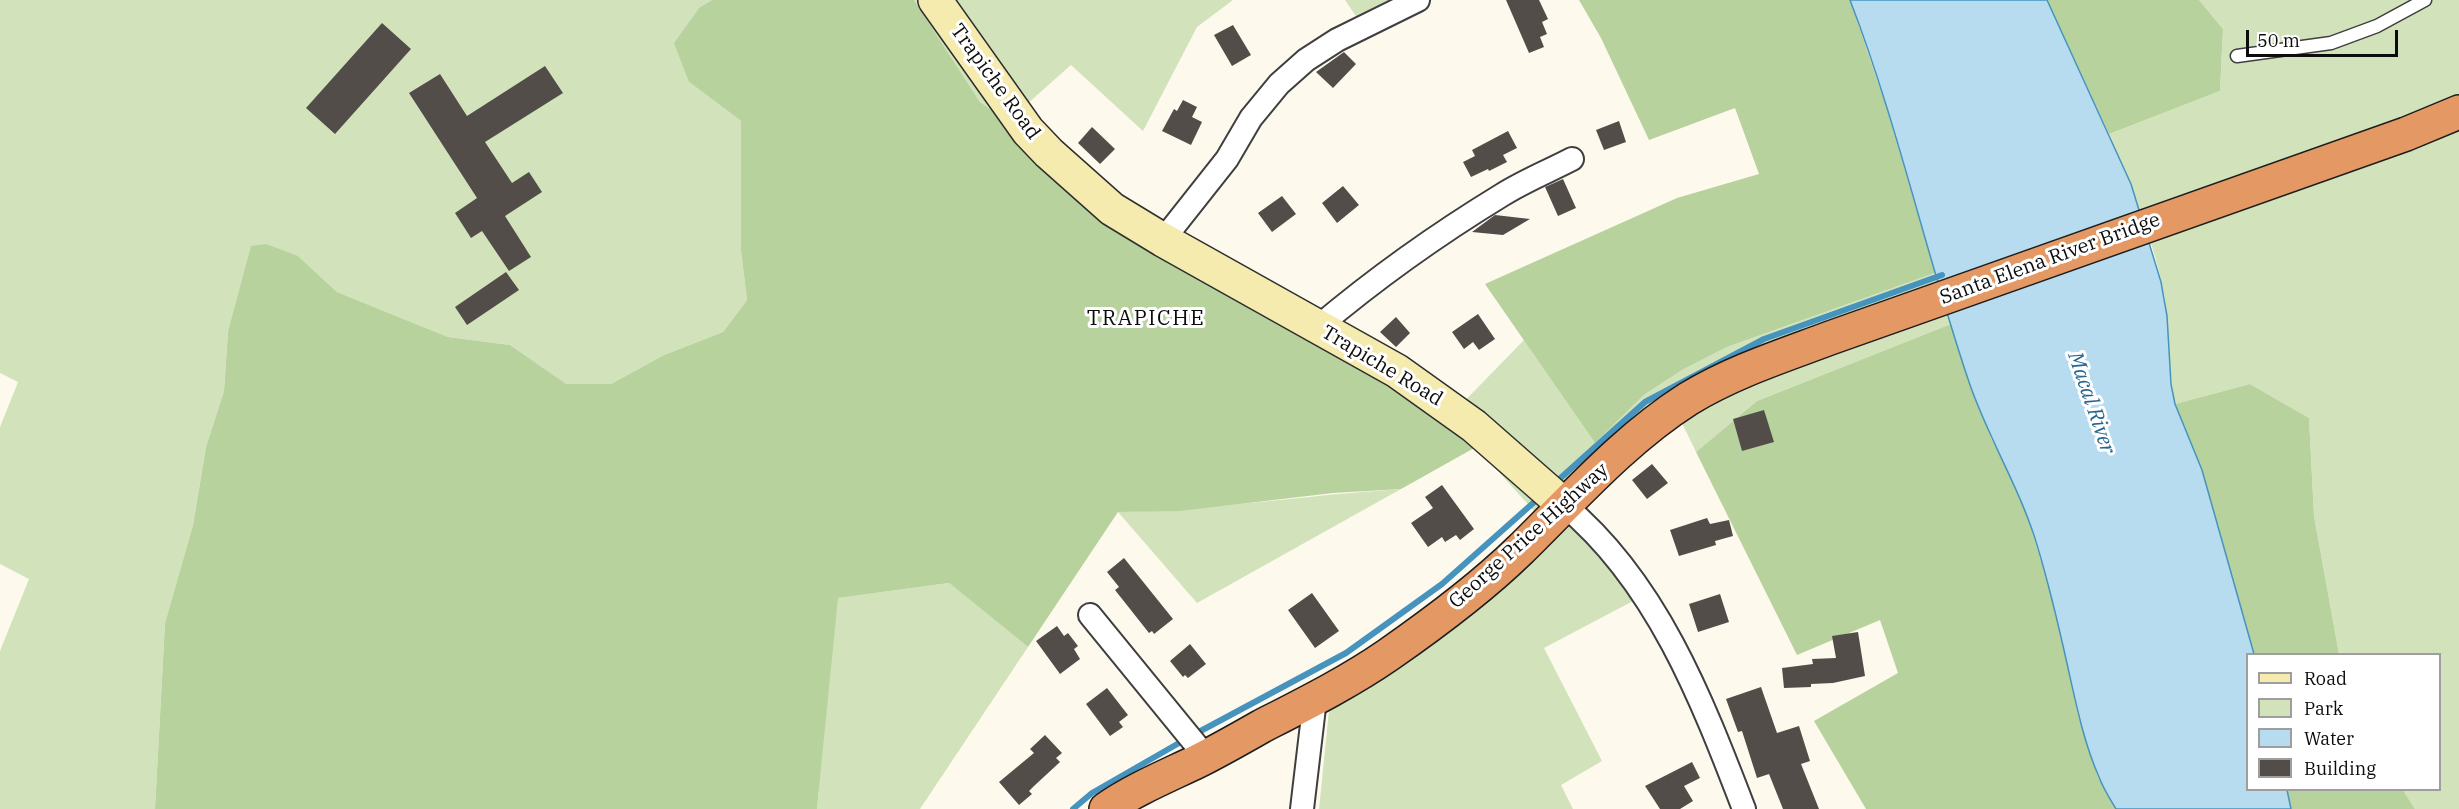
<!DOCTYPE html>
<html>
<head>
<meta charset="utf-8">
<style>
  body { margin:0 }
  #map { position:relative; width:2459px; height:809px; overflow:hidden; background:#fdf9ed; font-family:"IBM Plex Serif",serif }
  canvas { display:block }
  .legend { position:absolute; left:2246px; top:653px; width:195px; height:138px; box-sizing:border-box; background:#fff; border:2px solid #9e9e9e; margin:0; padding:8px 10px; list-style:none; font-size:18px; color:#0c0c0c }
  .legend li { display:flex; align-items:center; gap:12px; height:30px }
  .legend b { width:30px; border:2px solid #9e9e9e }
  .scale { position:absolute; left:2246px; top:30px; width:152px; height:27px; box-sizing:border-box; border:3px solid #0c0c0c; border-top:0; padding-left:8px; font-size:18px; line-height:21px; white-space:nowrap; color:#0c0c0c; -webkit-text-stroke:4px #fff; paint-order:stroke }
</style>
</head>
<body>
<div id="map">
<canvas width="2459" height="809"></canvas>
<ul class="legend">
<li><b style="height:8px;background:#f6ebaf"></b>Road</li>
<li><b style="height:16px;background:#d2e3bb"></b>Park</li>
<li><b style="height:16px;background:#b7dcef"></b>Water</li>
<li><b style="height:16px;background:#534d4a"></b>Building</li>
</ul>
<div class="scale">50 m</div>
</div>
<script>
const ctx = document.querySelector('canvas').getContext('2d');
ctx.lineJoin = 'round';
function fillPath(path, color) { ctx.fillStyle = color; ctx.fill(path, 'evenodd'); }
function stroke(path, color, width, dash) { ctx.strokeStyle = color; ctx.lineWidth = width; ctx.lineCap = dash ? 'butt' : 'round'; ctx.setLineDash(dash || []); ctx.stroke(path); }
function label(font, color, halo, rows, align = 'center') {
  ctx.font = font + ' "IBM Plex Serif",serif'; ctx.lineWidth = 6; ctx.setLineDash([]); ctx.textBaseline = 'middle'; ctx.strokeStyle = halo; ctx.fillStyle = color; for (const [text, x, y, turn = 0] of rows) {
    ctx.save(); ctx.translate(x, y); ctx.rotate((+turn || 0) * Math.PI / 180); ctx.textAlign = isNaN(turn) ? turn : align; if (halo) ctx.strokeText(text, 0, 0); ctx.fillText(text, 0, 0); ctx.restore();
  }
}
fillPath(new Path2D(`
  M0,0h712l-12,7 -11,75 52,39v130l6,49 -24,32 -59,23 -53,29h-46l-55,-39 -62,-8 -111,-45 -39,-36 -70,76 -4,59 -18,56 -13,78 -28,98 -10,186h-155v-158l29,-72 -29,-15v-137l18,-45 -18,-9z
  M914,0h319l-36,27 -54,104 -72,-66 -62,55 -29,-18z
  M1345,0h84l-61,34z
  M2199,0h260v809h-44l-12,-19h37v-136h-101l-25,-138 -5,-98 -59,-34 -75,20c-7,-34 -5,-70 -10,-105 -9,-53 -35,-115 -56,-165l111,-43 3,-62z
  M1935,273l16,51 -194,77 -61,51 -14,-29 48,-30 92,-68 -287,187 -86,-95 75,-77 71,103 49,-48 38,-25 45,-23z
  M1401,489l-204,114 -79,-91c95,-2 188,-17 283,-23z
  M1571,525l64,75 -91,48 58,113 -41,24 12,24h-254l10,-99c90,-49 167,-116 242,-185z
  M949,583l79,64 -108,162h-103l20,-211z`), '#d2e3bb');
fillPath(new Path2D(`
  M712,0h202l66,102 469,315 27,30 -75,42 -68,4 -153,18 -62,1 -90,135 -79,-64 -111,15 -21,211h-662l10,-186 28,-98 13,-78 18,-56 4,-59 23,-86 15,-2 32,12 39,36 111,45 62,8 56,39h45l53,-29 59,-23 24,-32 -6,-49v-130l-52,-39 -15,-39 26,-36z
  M1579,0h271l36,106 49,167 -208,74 -45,23 -38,25 -49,48 -110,-159 192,-86 82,-24 -24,-66 -86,32 -48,-102z
  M2047,0h152l24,29 -3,62 -111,43z
  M1951,324l19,60 21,54 32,63 31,104 24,110 20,62 18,32h-250l-52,-88 84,-48 -18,-53 -83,35 -101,-203 61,-51z
  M2250,384l59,34 5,98 25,138h-85l-52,-184 -27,-66z
  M2287,790h116l12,19h-124z`), '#b7d29c');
const water = new Path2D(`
  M1850,0h197l84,184 30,98 6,34 4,68 4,20 27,66 52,184h-6v136h39l4,19h-175c-6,-10 -13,-21 -17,-32 -15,-34 -23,-73 -31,-109 -9,-41 -19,-83 -31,-123 -17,-57 -49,-107 -68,-163 -43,-127 -71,-257 -119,-382z`);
fillPath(water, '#b7dcef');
stroke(water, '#4693be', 1.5);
stroke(new Path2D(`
  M1555,483l90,-81 119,-63 178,-64
  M1195,734l151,-81 96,-69 99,-88
  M1073,809l19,-16 94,-54`), '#4693be', 6);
fillPath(new Path2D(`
  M1506,0h33l9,19 -6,3 5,12 -7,3 4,10 -15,6z
  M382,23l29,26 -76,85 -29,-26z
  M1233,25l18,30 -19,11 -18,-31z
  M1344,52l12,12 -23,24 -17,-16z
  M545,66l18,27 -78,49 27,41 17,-11 13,20 -37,24 26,41 -22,14 -27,-40 -11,7 -16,-25 22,-15 -68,-105 31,-19 27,42z
  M1183,100l14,7 -5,10 10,5 -11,23 -29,-14 12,-22 3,2z
  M1619,121l7,21 -22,8 -8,-20z
  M1092,127l23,22 -15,15 -22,-21z
  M1508,131l9,17 -14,7 4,7 -18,9 -1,-2 -17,8 -8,-15 12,-6 -3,-6z
  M1563,179l13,29 -18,8 -13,-29z
  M1343,186l16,19 -22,18 -15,-20z
  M1282,196l14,18 -24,18 -14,-19z
  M1495,215l35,4 -27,16 -31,-3z
  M506,272l13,18 -52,35 -12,-18z
  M1478,314l17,25 -16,11 -6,-8 -9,7 -12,-17z
  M1396,317l14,16 -14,14 -16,-15z
  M1764,410l10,32 -32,9 -9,-32z
  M1652,464l16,19 -21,16 -15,-19z
  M1442,485l32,44 -14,11 -4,-5 -11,7 -3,-5 -14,10 -17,-24 22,-15 -8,-11z
  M1707,518l3,6 19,-4 4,16 -18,5 1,4 -37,11 -9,-26z
  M1124,558l49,61 -19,15 -2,-3 -3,2 -34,-43 4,-3 -12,-15z
  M1312,593l27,38 -24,17 -27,-38z
  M1720,594l9,28 -31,10 -9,-28z
  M1057,626l7,10 4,-3 10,13 -4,3 6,10 -20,15 -24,-33z
  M1858,632l7,44 -32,7 -22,1v3l-27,1 -2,-20 31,-4 -1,-5 24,-1 -4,-22z
  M1190,644l16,20 -18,14 -3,-3 -2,2 -13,-16z
  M1761,687l16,46 22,-7 11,35 -9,3 18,45h-36l-14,-35 -12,4 -15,-47 -4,1 -12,-33z
  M1107,688l21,27 -9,7 4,5 -13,9 -24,-32z
  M1045,735l17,18 -6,5 4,4 -26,24 -5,5 3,3 -13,11 -20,-23 35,-29 -4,-4z
  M1692,762l8,16 -16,8 9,15 -13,8h-20l-15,-23z`), '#534d4a');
const lane = new Path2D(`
  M2237,56l94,-13 46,-17 48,-26`);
const street = new Path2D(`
  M1163,240l64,-81 24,-41 28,-34 27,-24 31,-20 81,-40
  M1318,327c58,-49 120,-93 184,-132 22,-14 47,-24 70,-36
  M1564,505c93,77 138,195 180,304
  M1090,615l116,142
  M1302,809l13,-110`);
const secondary = new Path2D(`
  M935,0l93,131 21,22 63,56 51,31 234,131 77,55 90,79`);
const highway = new Path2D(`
  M1106,809c29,-20 61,-33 92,-48 22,-11 43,-23 64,-35 43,-22 87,-44 126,-71 46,-32 92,-66 132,-105 53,-52 105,-111 168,-151 44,-27 94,-43 142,-61l576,-204 53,-22`);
stroke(lane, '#3f3f3f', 15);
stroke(street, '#3f3f3f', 26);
stroke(secondary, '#2e2e2e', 36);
stroke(highway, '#1d1d1d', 36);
stroke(lane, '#fff', 12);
stroke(street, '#fff', 22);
stroke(secondary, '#f6ebaf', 33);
stroke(highway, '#e49964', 33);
label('20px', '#0c0c0c', '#fff', [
  ["Trapiche Road",995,82,54],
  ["Santa Elena River Bridge",2050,259,-20],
  ["Trapiche Road",1382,366,31],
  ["George Price Highway",1529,536,-42]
]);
ctx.letterSpacing = '1.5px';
label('21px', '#0c0c0c', '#fff', [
  ["TRAPICHE",1146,319]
]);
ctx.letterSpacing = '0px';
label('italic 21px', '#246590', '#fff', [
  ["Macal River",2091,403,71]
]);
</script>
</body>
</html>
